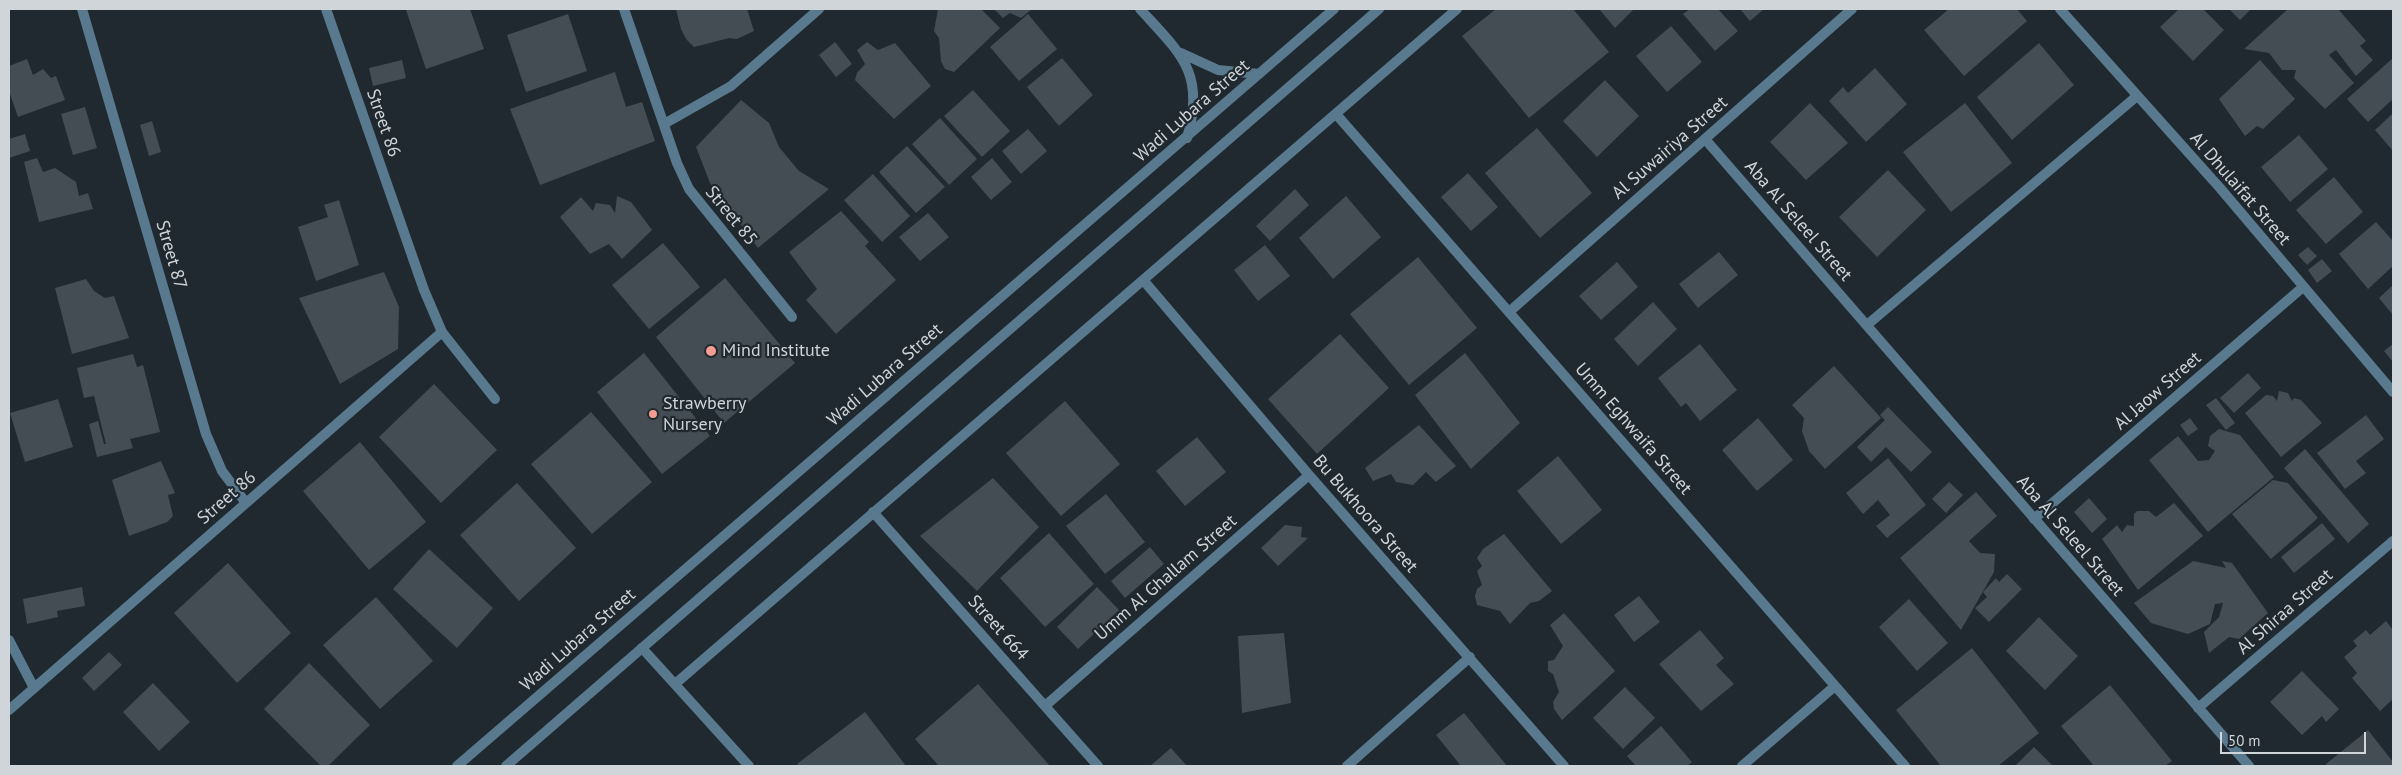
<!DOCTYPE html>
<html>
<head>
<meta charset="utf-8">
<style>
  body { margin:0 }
  #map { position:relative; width:2402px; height:775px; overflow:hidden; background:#20292f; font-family:"PT Sans",sans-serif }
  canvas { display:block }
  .frame { position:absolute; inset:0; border:10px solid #cfd5d9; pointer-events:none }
  .scale { position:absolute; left:2220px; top:732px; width:146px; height:22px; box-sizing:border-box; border:2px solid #cfd5d9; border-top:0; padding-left:6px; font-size:15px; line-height:18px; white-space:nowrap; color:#cfd5d9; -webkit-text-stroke:4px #20292f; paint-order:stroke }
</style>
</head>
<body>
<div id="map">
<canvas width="2402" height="775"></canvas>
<div class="frame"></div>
<div class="scale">50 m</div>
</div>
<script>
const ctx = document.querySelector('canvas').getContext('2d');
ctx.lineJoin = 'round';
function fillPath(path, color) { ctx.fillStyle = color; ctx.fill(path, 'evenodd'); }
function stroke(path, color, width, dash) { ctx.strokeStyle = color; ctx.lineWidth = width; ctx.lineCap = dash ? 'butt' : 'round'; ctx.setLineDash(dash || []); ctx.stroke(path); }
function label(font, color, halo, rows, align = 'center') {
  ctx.font = font + ' "PT Sans",sans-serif'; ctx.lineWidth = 4.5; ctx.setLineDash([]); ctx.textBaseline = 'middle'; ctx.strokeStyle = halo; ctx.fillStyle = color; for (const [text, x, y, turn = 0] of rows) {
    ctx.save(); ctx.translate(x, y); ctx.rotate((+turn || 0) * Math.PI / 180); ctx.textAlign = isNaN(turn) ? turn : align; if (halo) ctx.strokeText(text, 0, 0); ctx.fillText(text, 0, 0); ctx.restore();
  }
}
fillPath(new Path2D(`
  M470,9l14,40 -58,20 -20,-59z
  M676,9h71l7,22 -17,8 -8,-1 -35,9 -8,-8 -5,-10z
  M938,9h43l19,19 -46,44 -9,-3 -4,-8 -2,-23 -5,-7z
  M994,9h38l-11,9 -11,-5 -7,5z
  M1496,9h77l36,43 -80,66 -67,-82z
  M1599,9h35l-19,19z
  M1690,9h28l20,22 -23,20 -32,-37z
  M1740,9h24l-14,12z
  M1949,9h68l10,12 -63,55 -40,-46z
  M2179,9h24l21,21 -31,31 -33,-34z
  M2229,9h22l-11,11z
  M2288,9h50l28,32 -6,5 13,14 -17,16 -20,-26 -7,5 25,28 -29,26 -31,-31 2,-8h-14l-13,-17 -25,-4z
  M568,14l19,57 -61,21 -19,-57z
  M1028,14l29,35 -38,32 -29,-34z
  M1671,26l31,36 -35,30 -31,-36z
  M835,42l17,22 -16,13 -17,-22z
  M867,42l11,8 17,-7 36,43 -37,33 -39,-39 2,-7 8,-9 -8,-14z
  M2039,43l35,42 -62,55 -35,-43z
  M1062,58l31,37 -34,31 -32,-39z
  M2393,58v41l-25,23 -21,-23z
  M27,59l6,16 10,-6 8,9 5,-2 9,24 -47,17 -9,-26v-25z
  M402,60l4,18 -33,8 -4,-18z
  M2260,60l35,39 -32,30 -6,-3 -12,10 -26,-37z
  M1875,68l32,36 -41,38 -37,-41 14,-14 5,6z
  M615,72l11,35 16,-5 13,39 -115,44 -30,-76z
  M1605,80l34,36 -42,41 -34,-36z
  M973,90l37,41 -28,26 -38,-41z
  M741,100l28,23 10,24 20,24 30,18 -71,59 -48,-65 -14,-36z
  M1810,103l38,40 -42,37 -36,-38z
  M1965,103l47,60 -61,49 -48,-60z
  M85,107l12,41 -24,7 -12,-41z
  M2393,113v38l-18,-21z
  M940,118l37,41 -28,26 -37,-41z
  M152,121l9,31 -12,4 -9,-31z
  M1537,128l55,65 -52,45 -55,-65z
  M1028,129l19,22 -26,23 -19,-23z
  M25,134l5,17 -21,7v-19z
  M2299,135l29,34 -38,33 -29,-35z
  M907,146l38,41 -29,26 -37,-41z
  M37,158l6,14 12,-4 21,14 3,14 9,-3 5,16 -54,13 -15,-60z
  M992,158l20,24 -21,18 -20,-23z
  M1888,170l38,40 -49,47 -38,-40z
  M1468,173l30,34 -27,24 -30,-34z
  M873,174l37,42 -28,26 -38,-42z
  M2334,177l29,35 -37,32 -30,-34z
  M1295,189l14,16 -39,36 -14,-15z
  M617,196l14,6 21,28 -30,29 -13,-15 -19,10 -30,-37 21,-20 12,14 3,-8 14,2 5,8z
  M1346,196l35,41 -48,42 -34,-41z
  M339,200l20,65 -43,16 -18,-54 30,-10 -4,-12z
  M841,211l28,31 -4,4 31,34 -60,54 -30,-34 11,-11 -28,-37z
  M928,213l21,24 -29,24 -21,-24z
  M2376,222l17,19v25l-25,23 -29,-35z
  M663,243l37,44 -51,42 -37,-44z
  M1265,245l25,31 -32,25 -24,-31z
  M2308,247l9,9 -10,9 -9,-10z
  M1719,252l19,23 -40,33 -19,-24z
  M1418,257l59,71 -68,57 -59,-71z
  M2322,259l10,12 -15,12 -9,-13z
  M1617,262l21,25 -37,33 -22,-24z
  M384,272l15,35 -1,42 -58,35 -41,-86z
  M725,278l70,85 -71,60 -68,-86z
  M86,279l8,12 11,7 9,-2 15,42 -57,16 -17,-66z
  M2393,285v30l-14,-17z
  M1653,302l24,27 -39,37 -24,-27z
  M1340,334l49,54 -72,66 -49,-55z
  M1700,344l37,46 -37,31 -14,-18 -5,4 -23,-29z
  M2393,344v18l-9,-11z
  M644,353l66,83 -48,38 -65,-82z
  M1465,353l55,70 -49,46 -56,-74z
  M133,354l4,13 6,-2 17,67 -30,7 3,9 -36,9 -8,-33 9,-3 6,23h2l-12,-48 -10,2 -7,-30z
  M1834,366l47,52 -56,51 -16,-18 -7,-20 2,-13 -12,-13z
  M2248,373l13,15 -27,25 -14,-15z
  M434,384l63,66 -56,53 -62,-66z
  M2279,391l9,2 4,8 2,-3 7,2 21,23 -41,34 -36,-44 21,-18 7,1 4,5z
  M2216,398l19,25 -9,7 -20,-25z
  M58,399l15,48 -48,15 -15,-49z
  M1065,401l55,63 -59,52 -55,-63z
  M1888,407l44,45 -21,20 -25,-25 -15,15 -14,-15 28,-27 -5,-5z
  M591,412l61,70 -60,52 -61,-70z
  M2366,415l18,24 -28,22 10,12 -21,16 -28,-36z
  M1758,418l35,42 -36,31 -35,-41z
  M2190,418l8,11 -10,7 -8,-11z
  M1419,425l37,41 -20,16 -10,-10 -13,13 -17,-3 -5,-8 -18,7 -8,-13z
  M2219,429l21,6 34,42 -66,55 -59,-72 29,-24 20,25 11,-1 6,-9 -7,-5 2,-10z
  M1197,437l29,35 -41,34 -29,-35z
  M360,442l66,80 -57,48 -66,-79z
  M2305,449l64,75 -21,19 -64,-75z
  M1558,456l44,54 -41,34 -44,-53z
  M1888,458l38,47 -39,33 -11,-12 14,-11 -12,-15 -15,14 -17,-21z
  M161,461l14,32 -7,2 5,21 -6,6 -38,14 -17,-56z
  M993,478l46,49 -62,64 -57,-55z
  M2273,480l15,3 30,35 -47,41 -39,-45z
  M1949,482l14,13 -17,18 -14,-14z
  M517,483l59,65 -57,53 -59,-66z
  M1976,492l21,24 -28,25 11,12 15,1 -1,18 -33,58 -61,-72z
  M1106,494l39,48 -40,32 -39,-48z
  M2089,498l18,21 -15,14 -18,-21z
  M2174,503l29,33 -65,54 -36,-51 15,-14 5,7 5,-7 7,1v-12l3,-3h12l7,6z
  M2322,523l13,16 -41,34 -13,-16z
  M1285,525l17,2 -1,10 7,1 -30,28 -17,-18z
  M1049,533l45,51 -49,43 -45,-49z
  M1504,534l48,57 -13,10 -9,2 -20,21 -10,-13 -23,-6 -2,-9 2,-7 5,-4 -5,-14 5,-5 -5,-8 6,-9z
  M1150,547l14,17 -39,34 -14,-17z
  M429,549l64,59 -36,40 -64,-59z
  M2193,561l33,7 -4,-7 10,2 36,50 -29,26 -10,-2 -20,16 -5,-21 15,-15 4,-14 -8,1 -5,20 -22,10 -37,-11 -17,-20z
  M228,563l63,70 -54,50 -63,-70z
  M2007,574l15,15 -33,33 -14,-14 12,-11 -4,-5 13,-14 3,4z
  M82,587l3,19 -28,5 1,6 -31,7 -4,-25z
  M1097,587l22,23 -41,39 -21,-22z
  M1639,596l21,26 -26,20 -20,-27z
  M376,597l57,64 -53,48 -57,-64z
  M1909,599l39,44 -31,28 -38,-44z
  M1564,613l51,58 -53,49 -8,-11 -1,-7 6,-10 -6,-18 -5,-3v-10l6,-1 9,-14 -13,-21z
  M2039,617l39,39 -33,34 -39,-39z
  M2386,621l7,9v69l-13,12 -28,-33 5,-5 -13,-16 13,-11 -4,-5 13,-11 4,5z
  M1700,630l24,28 -8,7 18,19 -33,27 -42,-47z
  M1284,633l7,70 -49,10 -4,-77z
  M1972,648l67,85 -41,33h-57l-45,-56z
  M109,652l13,13 -28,26 -12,-13z
  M309,663l61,62 -42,41h-7l-57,-57z
  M2302,671l37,38 -13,13 -4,-6 -20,19 -32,-33z
  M153,683l37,39 -31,29 -36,-39z
  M978,684l72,82h-111l-24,-27z
  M2110,685l62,76 -7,5h-71l-33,-40z
  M1625,687l30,31 -32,31 -30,-31z
  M865,712l41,54h-107l-2,-2z
  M1464,713l43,53h-46l-25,-31z
  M1661,726l31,36 -5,4h-51l-9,-10z
  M2368,730l25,32v4h-66l-1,-2z
  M2034,747l19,19h-38z
  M1171,748l16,18h-37z`), '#434d53');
stroke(new Path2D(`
  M82,9l124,425 16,37 24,32
  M326,9l98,281 18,42 53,67
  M624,9l53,154 12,26 103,128
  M1140,9c41,45 66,64 47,129
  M2060,9l160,179 173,204
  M1181,53l37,17 41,4
  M1336,114l569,652
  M664,124l67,-38 88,-77
  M1705,139l544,627
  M1144,281l165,194 255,291
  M1509,312l343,-303
  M1867,325l270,-229
  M873,512l225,254
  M2034,519l269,-232
  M9,640l25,48
  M642,648l107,118
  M675,684l782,-675
  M1045,706l264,-231
  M2198,708l195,-167
  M9,710l433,-378
  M1347,766l123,-109
  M1742,766l93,-80`), '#58798e', 10);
stroke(new Path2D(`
  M457,766c292,-252 586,-504 877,-757
  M506,766l873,-757`), '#58798e', 10);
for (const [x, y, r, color] of [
  [711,351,6,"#f59c93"],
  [653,414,5,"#f59c93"]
]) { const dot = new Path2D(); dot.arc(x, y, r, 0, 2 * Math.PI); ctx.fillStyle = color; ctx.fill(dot); stroke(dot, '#20292f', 2); }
label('18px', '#cfd5d9', '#20292f', [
  ["Wadi Lubara Street",1192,111,-41],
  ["Street 86",383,123,71],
  ["Al Suwairiya Street",1670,148,-41],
  ["Al Dhulaifat Street",2240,189,49],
  ["Street 85",731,216,51],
  ["Aba Al Seleel Street",1798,221,49],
  ["Street 87",171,255,74],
  ["Wadi Lubara Street",885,375,-41],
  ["Al Jaow Street",2158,391,-41],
  ["Umm Eghwaifa Street",1633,429,49],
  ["Street 86",227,498,-41],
  ["Bu Bukhoora Street",1365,514,49],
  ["Aba Al Seleel Street",2070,536,49],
  ["Umm Al Ghallam Street",1166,578,-41],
  ["Al Shiraa Street",2285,612,-41],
  ["Street 664",998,628,48],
  ["Wadi Lubara Street",578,640,-41]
]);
label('18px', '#cfd5d9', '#20292f', [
  ["Mind Institute",722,351],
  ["Strawberry",663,404],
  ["Nursery",663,425]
], 'left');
</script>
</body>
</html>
